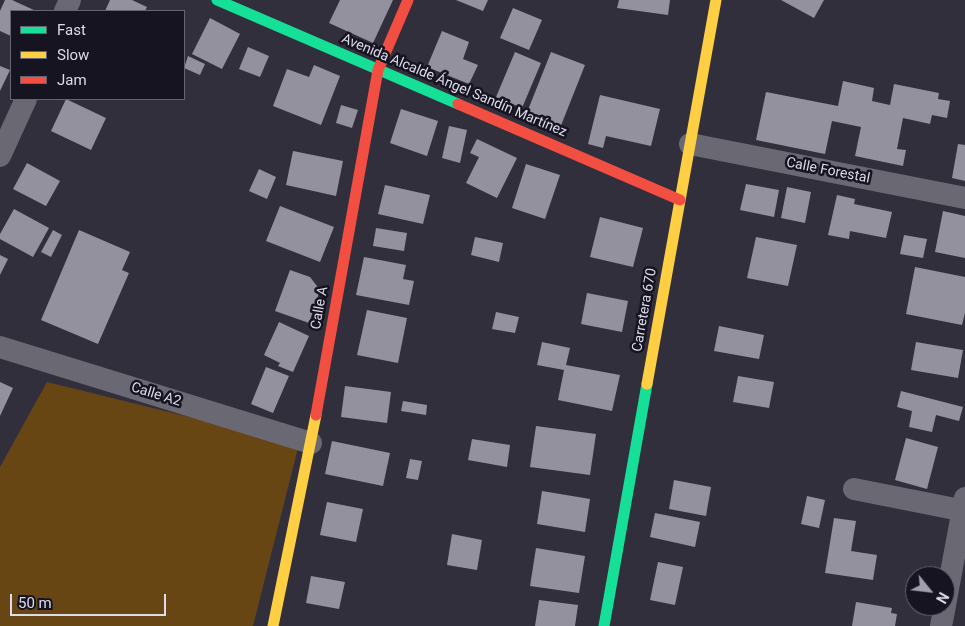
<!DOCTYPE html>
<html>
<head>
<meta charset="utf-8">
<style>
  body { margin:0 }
  #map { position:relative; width:965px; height:626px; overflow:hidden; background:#322f3d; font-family:Roboto,sans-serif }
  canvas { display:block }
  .legend { position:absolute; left:10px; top:10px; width:175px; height:90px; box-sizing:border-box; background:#161420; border:1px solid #666472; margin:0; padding:6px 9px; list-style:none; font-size:15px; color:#dddbec }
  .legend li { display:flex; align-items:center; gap:10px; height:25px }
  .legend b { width:25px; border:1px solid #666472 }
  .north { position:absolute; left:905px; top:566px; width:50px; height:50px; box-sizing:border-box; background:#161420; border:1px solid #666472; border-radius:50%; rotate:119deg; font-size:14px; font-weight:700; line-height:20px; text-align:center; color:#dddbec }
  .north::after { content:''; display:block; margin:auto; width:18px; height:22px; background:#a19faf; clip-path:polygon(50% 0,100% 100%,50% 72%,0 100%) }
  .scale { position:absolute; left:10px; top:594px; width:156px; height:22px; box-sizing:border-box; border:2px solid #dddbec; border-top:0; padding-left:6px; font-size:15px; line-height:18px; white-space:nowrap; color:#dddbec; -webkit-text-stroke:4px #161420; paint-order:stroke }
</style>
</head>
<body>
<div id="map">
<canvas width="965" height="626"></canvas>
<ul class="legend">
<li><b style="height:6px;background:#16e098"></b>Fast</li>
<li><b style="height:6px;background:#ffcf43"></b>Slow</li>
<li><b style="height:6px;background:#f24e42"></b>Jam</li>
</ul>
<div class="north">N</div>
<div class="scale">50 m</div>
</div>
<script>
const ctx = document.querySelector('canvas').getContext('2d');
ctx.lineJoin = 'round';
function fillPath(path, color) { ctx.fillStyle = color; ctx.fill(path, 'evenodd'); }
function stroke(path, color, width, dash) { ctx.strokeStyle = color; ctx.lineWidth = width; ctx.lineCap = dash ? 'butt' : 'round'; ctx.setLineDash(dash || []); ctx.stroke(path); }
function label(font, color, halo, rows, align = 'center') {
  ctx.font = font + ' Roboto,sans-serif'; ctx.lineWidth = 5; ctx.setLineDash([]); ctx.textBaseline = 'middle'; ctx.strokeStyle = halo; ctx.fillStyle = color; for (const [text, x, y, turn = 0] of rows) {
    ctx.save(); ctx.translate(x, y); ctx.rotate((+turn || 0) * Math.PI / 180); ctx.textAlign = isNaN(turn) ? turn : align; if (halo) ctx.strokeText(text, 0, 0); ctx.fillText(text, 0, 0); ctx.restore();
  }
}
fillPath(new Path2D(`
  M47,382l252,62 -46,182h-253v-159z`), '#674614');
fillPath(new Path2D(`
  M5,0h7l24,11h-25v25l-11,-5v-20z
  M110,0h22l15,7 -2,4h-40z
  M340,0h53l-20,43 -44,-20z
  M456,0h32l-5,11z
  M619,0h51l-2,15 -51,-7z
  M781,0h43l-10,18z
  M513,8l29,12 -13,30 -29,-12z
  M210,18l30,16 -18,35 -30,-15z
  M442,31l27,11 -6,17 15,6 -9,19 -42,-17z
  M248,47l21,9 -9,21 -21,-8z
  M515,52l26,11 -19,45 -26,-11z
  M551,52l34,13 -25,63 -34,-13z
  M188,56l17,8 -5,11 -16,-7z
  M314,65l26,11 -19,49 -48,-19 14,-37 22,8z
  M0,66l10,4 -10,21z
  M843,81l31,7 -2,13 18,4 4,-21 45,9 -1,6 12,2 -3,17 -15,-3 -2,9 -27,-6 -6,31 9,1 -3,16 -48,-10 6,-29 -29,-6 -7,33 -69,-14 10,-48 72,14z
  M600,95l60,14 -9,37 -45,-10 -3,12 -15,-4z
  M66,99l40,19 -15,32 -40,-19z
  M341,105l17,5 -6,18 -16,-5z
  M401,109l37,12 -11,35 -37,-13z
  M449,126l18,4 -7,33 -18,-5z
  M477,139l40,19 -20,40 -31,-15 13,-26 -9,-4z
  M958,144l7,1v36l-13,-3z
  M293,151l50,10 -7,35 -50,-11z
  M27,163l33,18 -14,25 -33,-17z
  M526,164l34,11 -15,44 -33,-11z
  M259,169l17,8 -9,22 -18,-8z
  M746,184l33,6 -5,27 -34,-7z
  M385,185l45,10 -7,29 -45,-10z
  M787,187l24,5 -6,31 -24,-5z
  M837,195l18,4 -1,5 38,8 -6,26 -36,-7 -1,8 -21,-4z
  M280,206l54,21 -14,35 -54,-21z
  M14,209l35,19 -16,29 -33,-18v-5z
  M943,211l22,5v42l-30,-6z
  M600,217l43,11 -10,39 -43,-10z
  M376,228l31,5 -3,18 -31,-5z
  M53,230l9,5 -11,22 -10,-5z
  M79,230l51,22 -8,18 7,3 -31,71 -57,-24z
  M904,235l23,4 -4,19 -23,-4z
  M475,237l28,6 -4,19 -28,-7z
  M756,237l41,8 -9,41 -41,-8z
  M0,255l8,4 -8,16z
  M364,257l42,8 -3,14 11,2 -5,24 -53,-10z
  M915,267l50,10v36l-3,12 -56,-11z
  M290,270l20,7 10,13 -11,33 -34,-12z
  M587,293l41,8 -6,31 -41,-8z
  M367,310l40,8 -9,45 -41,-8z
  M496,312l23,5 -4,16 -23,-4z
  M279,322l30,14 -16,36 -15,-6 2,-3 -16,-8z
  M719,326l45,9 -5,24 -45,-8z
  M542,342l28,6 -4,17 54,10 -8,36 -54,-11 6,-30 -27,-5z
  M916,342l47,8 -5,28 -47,-8z
  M266,367l23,9 -16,37 -22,-9z
  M738,376l36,6 -5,26 -36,-6z
  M0,382l13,6 -13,28z
  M345,386l46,6 -4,31 -46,-6z
  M901,391l62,16 -4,14 -23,-6 -4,17 -23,-5 3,-16 -15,-4z
  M403,401l24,4 -1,10 -25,-4z
  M536,426l60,8 -6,41 -60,-8z
  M906,438l32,9 -11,42 -32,-9z
  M472,439l38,6 -3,22 -39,-7z
  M332,441l58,12 -7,33 -58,-12z
  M410,459l12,2 -4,19 -12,-2z
  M674,480l37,7 -5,29 -37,-7z
  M542,491l48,8 -5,33 -48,-8z
  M807,496l18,4 -6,28 -18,-4z
  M327,502l36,7 -7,33 -36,-7z
  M655,513l45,9 -5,25 -45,-10z
  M834,518l22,3 -5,30 26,4 -4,25 -48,-7z
  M452,534l30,6 -5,30 -30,-5z
  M536,548l49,8 -6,37 -49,-7z
  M658,562l25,5 -8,38 -25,-5z
  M311,576l34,6 -6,27 -33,-6z
  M539,600l39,5 -3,21h-40z
  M856,602l36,6 -1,5 6,1 -2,12h-43z`), '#94919f');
stroke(new Path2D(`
  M65,11l5,-11
  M690,144l275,54
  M0,156l26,-57
  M0,347l311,96
  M854,489l111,22
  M945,605l20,-107
  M941,626l4,-20`), '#6a6873', 22);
stroke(new Path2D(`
  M217,0l241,104
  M604,626l43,-242`), '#16e098', 11);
stroke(new Path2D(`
  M647,384l69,-384
  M273,626l43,-211`), '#ffcf43', 11);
stroke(new Path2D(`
  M458,104l222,96
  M316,415l62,-345 30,-70`), '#f24e42', 11);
label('14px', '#dddbec', '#161420', [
  ["Avenida Alcalde Ángel Sandín Martínez",454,86,23],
  ["Calle Forestal",828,171,11],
  ["Calle A",320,308,-80],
  ["Carretera 670",645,310,-80],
  ["Calle A2",156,395,17]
]);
</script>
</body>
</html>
